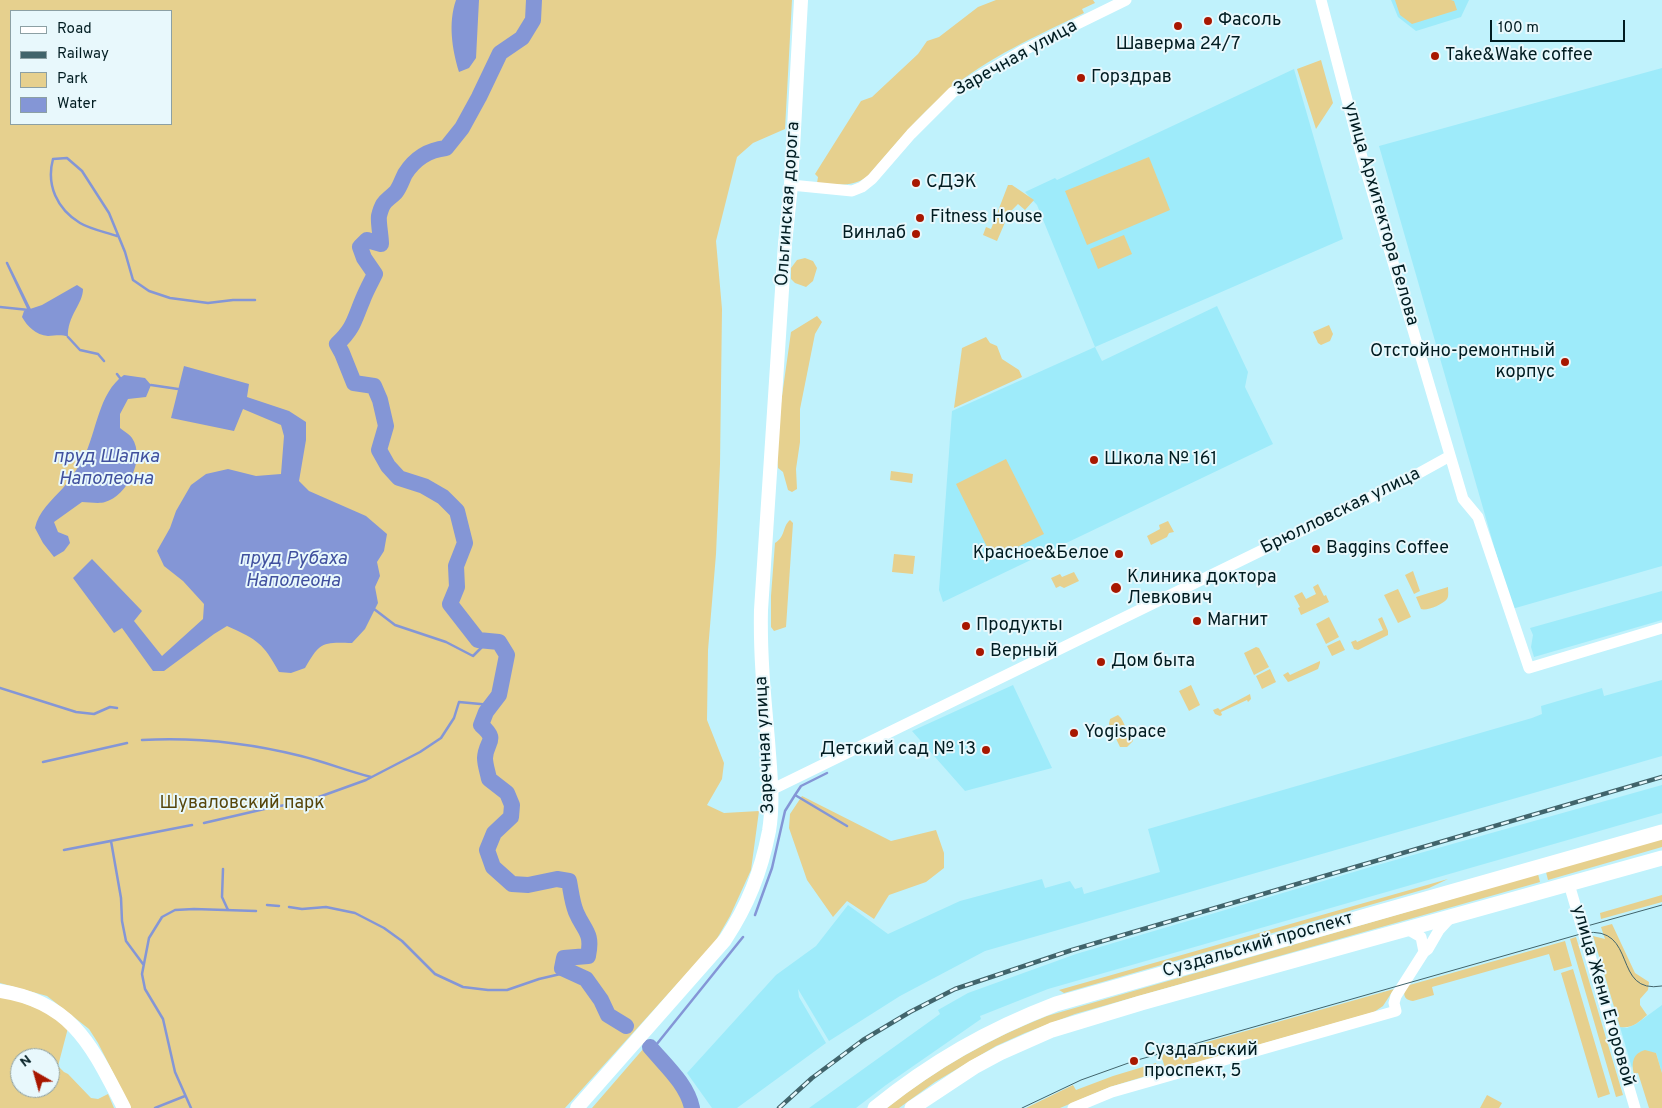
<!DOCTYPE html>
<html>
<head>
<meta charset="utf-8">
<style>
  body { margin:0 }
  #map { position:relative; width:1662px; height:1108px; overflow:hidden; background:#c0f2fc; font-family:Overpass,sans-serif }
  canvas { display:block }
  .legend { position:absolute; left:10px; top:10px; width:162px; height:115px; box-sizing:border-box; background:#e8f8fc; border:1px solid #8ca0a4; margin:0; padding:6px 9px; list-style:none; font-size:15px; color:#011c21 }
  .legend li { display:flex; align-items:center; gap:10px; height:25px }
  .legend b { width:25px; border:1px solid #8ca0a4 }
  .north { position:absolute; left:10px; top:1048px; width:50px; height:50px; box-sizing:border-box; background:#e8f8fc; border:1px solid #8ca0a4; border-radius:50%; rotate:322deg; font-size:14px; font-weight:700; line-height:20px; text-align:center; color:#011c21 }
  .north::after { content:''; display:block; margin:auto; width:18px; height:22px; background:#a81700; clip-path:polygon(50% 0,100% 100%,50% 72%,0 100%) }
  .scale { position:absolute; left:1490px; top:20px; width:135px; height:22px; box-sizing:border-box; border:2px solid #011c21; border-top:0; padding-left:6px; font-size:15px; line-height:18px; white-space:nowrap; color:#011c21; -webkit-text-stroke:4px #e8f8fc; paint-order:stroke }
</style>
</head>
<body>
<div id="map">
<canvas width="1662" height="1108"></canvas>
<ul class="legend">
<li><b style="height:6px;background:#fff"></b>Road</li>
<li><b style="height:6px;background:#41646b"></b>Railway</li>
<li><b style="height:14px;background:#e6d08e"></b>Park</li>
<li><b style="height:14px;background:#8496d6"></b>Water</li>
</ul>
<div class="north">N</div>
<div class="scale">100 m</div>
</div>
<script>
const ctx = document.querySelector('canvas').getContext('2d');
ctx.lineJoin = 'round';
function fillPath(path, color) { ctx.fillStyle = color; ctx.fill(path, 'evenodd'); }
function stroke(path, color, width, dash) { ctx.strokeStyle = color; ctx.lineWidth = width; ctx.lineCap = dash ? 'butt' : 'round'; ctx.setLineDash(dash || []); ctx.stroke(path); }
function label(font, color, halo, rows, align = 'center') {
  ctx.font = font + ' Overpass,sans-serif'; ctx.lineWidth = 4; ctx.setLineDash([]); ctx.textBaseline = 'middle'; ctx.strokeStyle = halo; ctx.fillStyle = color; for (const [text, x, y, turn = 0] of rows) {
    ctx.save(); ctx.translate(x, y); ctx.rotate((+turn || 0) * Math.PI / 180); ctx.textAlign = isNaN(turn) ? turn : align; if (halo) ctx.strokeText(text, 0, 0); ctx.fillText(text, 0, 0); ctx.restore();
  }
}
fillPath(new Path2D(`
  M1391,0h78l-8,17 -45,14 -18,-14z
  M1662,68v498l-150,43 -133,-463z
  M1294,69l49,170 -248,108 7,14 115,-55 31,66 -3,15 28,57 -330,158 -4,-12 13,-179 143,-64 -58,-142 -12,-13 30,-14 2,2z
  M1662,591v29l-128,37 -3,-10 2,-12 -3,-7z
  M1662,680v76l-677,195 -85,45 -71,45 -31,-52 1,8 27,46 -89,65h-25l-25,-35 89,-98 40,-29 32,-41 40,29 72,-33 82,-22 3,9 25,-7 5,8 7,-2 2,7 76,-22 -12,-43 384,-111 10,-4 -1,-8 61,-18 2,8z
  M1013,685l39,83 -87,23 -53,-60z
  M1662,785v28l-614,176 -68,27 1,3 -95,66 -30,23h-47l131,-94 -2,-4 30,-17 108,-39 298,-88z
  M1662,1005v68l-6,-20 -16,-1 -4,4 -4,12 -12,-41 7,1 9,-4z`), '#9eebfa');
fillPath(new Path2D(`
  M0,0h792l-7,129 -32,14 -16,14 -21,84 6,68 -2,155 -4,90 -8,96 -1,70 17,43 -2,16 -15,26 17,8 35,-2 -8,59 -21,46 -15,26 -150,166h-434l-33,-65 -9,-14 -42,-33 -47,-13zM11,11h160v113h-160z
  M996,0h97l2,3 -13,6 2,4c-47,23 -96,44 -136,78 -30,25 -55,56 -81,86 -17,11 -31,7 -50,6l1,-6 -3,-3 46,-73 11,-4 46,-43 9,-13 12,-4 39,-30z
  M1395,0h56l3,1 3,9 -45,14 -12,-9z
  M1321,60l12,43 -17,26 -19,-60z
  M1149,157l21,53 -83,35 -22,-54z
  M1008,185h4l22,15 -9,10 -7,-6 -9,9 -12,28 -14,-6 3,-8 5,2z
  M1124,235l8,19 -34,15 -8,-20z
  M805,258l8,3 4,7 -4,13 -7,6 -11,-4 -4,-4v-11l6,-8z
  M817,316l5,6 -7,12 -15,75v33l-4,27 1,20 -5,3 -4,-2 -5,-18 -5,-4 -1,-10 4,-55 10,-71z
  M1329,325l4,9 -3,7 -9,4 -3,-2 -5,-11z
  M986,337l4,6 7,3 5,13 17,11 3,7 -68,31 8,-60z
  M1006,459l38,75 -51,25 -37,-75z
  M891,471l22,3 -1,9 -22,-3z
  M790,520l3,3 -7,104 -12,4 -3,-4v-31l4,-53c11,-7 7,-16 15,-23z
  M1168,521l6,11 -5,1 -2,4 -16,8 -4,-9 13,-7 -1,-4z
  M894,554l21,2 -2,18 -21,-2z
  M1413,571l7,20 -6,3 -9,-19z
  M1074,572l5,9 -15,7 -4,-2 -4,2 -5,-10 9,-4 2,3z
  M1318,584l6,12 2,-1 3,7 -28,13 -3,-7 2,-1 -6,-11 8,-4 4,7 10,-5 -3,-7z
  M1448,587c0,4 1,9 -1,12 -5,6 -20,12 -26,10l-5,-12z
  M1398,589l13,28 -13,6 -14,-28z
  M1329,617l10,20 -13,7 -10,-20z
  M1382,617l6,14v4l-30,15 -4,-1 -3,-7 5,-2 1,2 26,-12 -5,-11z
  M1340,640l5,10 -13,6 -5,-10z
  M1256,647l3,1 10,19 -15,8 -10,-22z
  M1320,661v2l-2,6 -27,12 -3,1 -5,-7 5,-3 2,3z
  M1270,669l6,13 -14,7 -6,-13z
  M1191,685l9,20 -11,6 -10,-20z
  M1250,694l1,5 -3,3 -1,-2 -26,12 1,3 -2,1 -5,-2 -2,-4 5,-2 2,2z
  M1118,715l3,3 12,23 -6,6h-7l-11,-23 1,-5z
  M802,796l89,45 45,-11 8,23v15l-18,14 -37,13 -15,24 -27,-18 -14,16 -26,-37 -18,-52 1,-14z
  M1662,839v8l-114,33 -2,-8z
  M1538,874l2,8 -465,132 -50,19 -29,13 -61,36 -36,26h-12c49,-39 102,-69 160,-92z
  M1448,879l-19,9 -365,105 -5,-3z
  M1662,895v7l-61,17 -1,-6z
  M1612,924l23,49 14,9 -1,8 -8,9v6l7,10c-8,7 -15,14 -27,12l-27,-91 12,3 -4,-12z
  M1576,937l47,158 -7,2 -46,-158z
  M1565,941l7,25 -18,5 -5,-17 -117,33 2,8 -21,6c-10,-1 -10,-8 -7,-15z
  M1573,969l37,125 -12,4 -37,-125z
  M1394,989l-11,17 -9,6 -208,59 -5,-16z
  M0,996l10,2 37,14 21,16 -10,38 6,6 4,2 23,24 7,1 10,-5 6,14h-114zM20,1058h30v30h-30z
  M644,1048c13,14 42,42 44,60h-96z
  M1645,1050l11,3 6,20v35h-13l-11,-35 -4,1c-3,-11 -1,-21 11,-24z
  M1156,1063l3,9 -49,15 -50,21h-34l47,-23 3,5 37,-14z
  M1487,1095l15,8 -3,5h-19z`), '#e6d08e');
fillPath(new Path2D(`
  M456,0h23l-3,58 -7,10 -10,4c-7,-23 -11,-49 -3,-72z
  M77,285l6,4c0,15 -16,27 -15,48 -7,-3 -13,-1 -20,-1 -12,-1 -21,-10 -26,-19l2,-6 18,-6z
  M184,366l65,18 -2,13 42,14 17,11v18l-7,41 10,10 57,25 21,18 -3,17 -7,11 3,14 -5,11 3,16 -13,26 -13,14c-30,-1 -32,-1 -47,25l-14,5 -12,-1c-16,-29 -21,-32 -52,-46l-13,8 -50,37h-11l-31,-43 -8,5 -41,-55 19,-19 50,52 -8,10 28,35 41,-37 1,-15 -21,-23 -19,-15 -7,-15 13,-23 6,-17 15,-26 15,-11 22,-5 28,7 25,-2 3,-38 -3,-11 -38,-16 -9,22 -63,-13z
  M124,375l21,3 6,7 -5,12 -18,2 -8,15v14c4,3 10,7 12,10 14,21 -5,58 -27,64 -6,2 -16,0 -23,0l-28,20 4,10 10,4 2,7 -6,8 -10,6 -11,-14 -8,-15c3,-16 17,-28 28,-40 7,-8 14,-19 20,-29 14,-27 15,-66 41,-84z`), '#8496d6');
stroke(new Path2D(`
  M117,236c-12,-4 -27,-7 -37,-13 -23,-14 -34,-38 -27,-64l14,-1 15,13 27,42 16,39 8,28 16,11 21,7 38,5 25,-3h22
  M0,307l29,3 -22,-47 23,47
  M68,337l12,13 18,4 6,7
  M117,374l3,4
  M151,385l27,4
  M374,609l21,16 51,17 27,14 15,-15
  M0,688l76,24 18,2 16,-7 7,1
  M142,740c54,-3 107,3 159,16 24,6 47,15 70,21
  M43,762l84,-19
  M827,773l-26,13 -6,9 52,31
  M204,823l69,-16 32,-5 61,-22 54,-28 21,-14 13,-20 5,-16 32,3
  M223,869l-1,28 6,13
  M267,905l12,1
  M289,907l13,2 24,-2 29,6 29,15 18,13 33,33 28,13 25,3h19l32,-11 30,-7
  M755,915l17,-47 13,-57 10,-16
  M143,964l-17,-23 -4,-20 -1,-23 -10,-57 -47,9 128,-25
  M652,1050l91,-113
  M155,1108l30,-12
  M191,1108l-16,-36 -12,-53 -18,-30 -3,-15 7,-36 13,-21 13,-7 19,-1 62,2`), '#8496d6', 2.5);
stroke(new Path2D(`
  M534,0l-1,20 -11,18 -22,15 -21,44 -17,31 -16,20c-18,2 -31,10 -41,26 -3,6 -5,13 -9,18 -10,10 -13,8 -17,24 -1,6 2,20 2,28l-14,-4 -7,7 4,11 11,16c-4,8 -9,17 -12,25 -9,21 -9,29 -26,45l5,9 12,30 20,3 6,14 6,26 -7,24 9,16 11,12 25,8 19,11 14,14 8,32 -9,23 1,21 -7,17 28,36 21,2 8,13 -8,40 -13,17 -5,13c18,16 5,15 4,33 0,7 3,15 4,21l18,14 5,12 -1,12 -17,16 -7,17 6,17 19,17 16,1 29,-6 12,2c2,10 3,21 7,31 8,19 17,20 12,44l-24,2 -2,10 24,11 15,21 7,15 18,11
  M650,1047c15,18 37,37 42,61`), '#8496d6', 16);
stroke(new Path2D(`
  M1321,0l42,161 100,338 15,18 51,151 133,-40
  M791,185l61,6 10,-4 10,-8 39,-45 42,-42 69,-41 104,-51
  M771,790l641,-313 38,-21
  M1569,884l66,224
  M1407,929l14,8 3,15 4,-3 11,-19 12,-13
  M1073,1108l39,-16 284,-81 -2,-8 2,-7 28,-44`), '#fff', 11);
stroke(new Path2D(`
  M0,991c74,11 93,58 124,117
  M577,1108l148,-168c23,-35 36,-68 44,-109 5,-30 1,-61 -1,-91 -4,-44 -8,-87 -7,-130l24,-366 6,-59 10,-185`), '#fff', 14);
stroke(new Path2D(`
  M875,1108c57,-46 113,-78 181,-104l606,-172
  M912,1108l62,-41 26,-14 52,-23 89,-27 521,-145`), '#fff', 15);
stroke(new Path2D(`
  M1580,928l82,-23
  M1022,1108l59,-28 53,-19 450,-128c55,-8 27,62 78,53`), '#41646b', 1);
const rail = new Path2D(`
  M779,1108l33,-30 51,-38 47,-28 45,-23 117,-39 590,-173`);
stroke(rail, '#41646b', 4.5);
stroke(rail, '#e8f8fc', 2.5, [8]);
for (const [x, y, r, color] of [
  [1208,21,5,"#a81700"],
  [1178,26,5,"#a81700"],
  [1435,56,5,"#a81700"],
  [1081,78,5,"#a81700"],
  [916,183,5,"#a81700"],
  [920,218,5,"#a81700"],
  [916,234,5,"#a81700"],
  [1565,362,5,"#a81700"],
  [1094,460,5,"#a81700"],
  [1316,549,5,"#a81700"],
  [1119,554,5,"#a81700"],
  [1116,588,6,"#a81700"],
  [1197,621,5,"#a81700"],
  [966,626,5,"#a81700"],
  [980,652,5,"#a81700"],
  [1101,662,5,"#a81700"],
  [1074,733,5,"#a81700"],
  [986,750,5,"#a81700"],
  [1134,1061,5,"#a81700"]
]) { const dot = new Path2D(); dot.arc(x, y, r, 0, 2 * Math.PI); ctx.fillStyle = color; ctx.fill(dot); stroke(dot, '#e8f8fc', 2); }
label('18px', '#011c21', '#e8f8fc', [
  ["Фасоль",1218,21],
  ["Шаверма 24/7",1178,45,"center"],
  ["Take&Wake coffee",1445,56],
  ["Горздрав",1091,78],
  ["СДЭК",926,183],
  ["Fitness House",930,218],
  ["Винлаб",906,234,"right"],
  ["Отстойно-ремонтный",1555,352,"right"],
  ["корпус",1555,373,"right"],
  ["Школа № 161",1104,460],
  ["Baggins Coffee",1326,549],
  ["Красное&Белое",1109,554,"right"],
  ["Клиника доктора",1127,578],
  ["Левкович",1127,599],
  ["Магнит",1207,621],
  ["Продукты",976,626],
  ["Верный",990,652],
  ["Дом быта",1111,662],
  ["Yogispace",1084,733],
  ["Детский сад № 13",976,750,"right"],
  ["Суздальский",1144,1051],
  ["проспект, 5",1144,1072]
], 'left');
label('18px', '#011c21', '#e8f8fc', [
  ["Заречная улица",1016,59,-29],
  ["Ольгинская дорога",789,204,-86],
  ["улица Архитектора Белова",1380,214,74],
  ["Брюлловская улица",1341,512,-26],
  ["Заречная улица",766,745,-93],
  ["Суздальский проспект",1258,946,-16],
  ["улица Жени Егоровой",1602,996,74]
]);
label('18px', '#57460b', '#e8f8fc', [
  ["Шуваловский парк",242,804]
]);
label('italic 19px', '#40509e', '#e8f8fc', [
  ["пруд Шапка",106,458],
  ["Наполеона",106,480],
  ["пруд Рубаха",293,560],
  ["Наполеона",293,582]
]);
</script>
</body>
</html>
